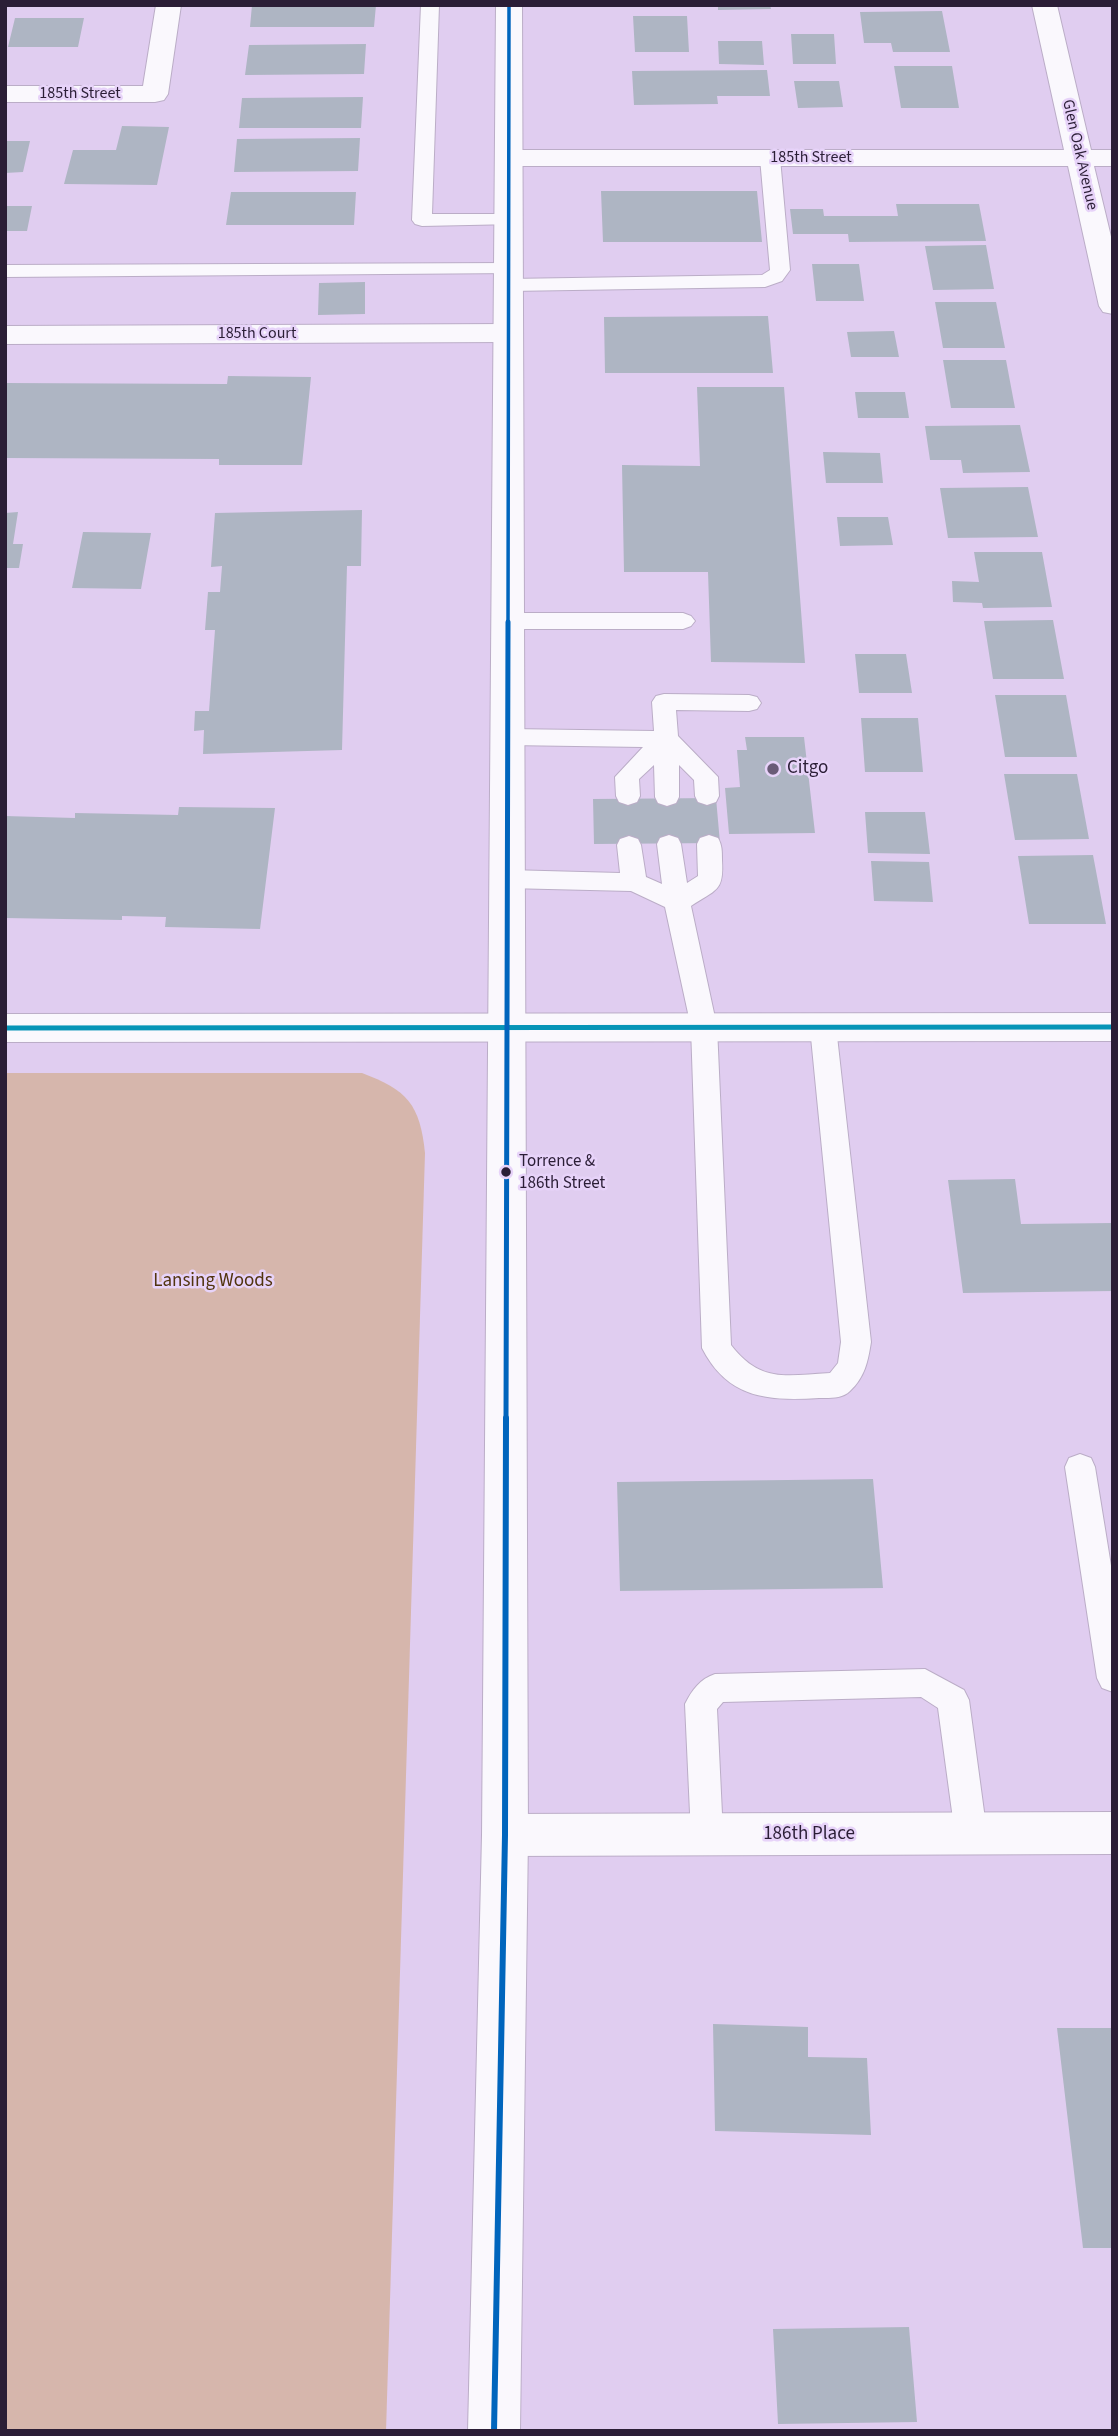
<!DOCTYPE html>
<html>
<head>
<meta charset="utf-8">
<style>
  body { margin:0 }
  #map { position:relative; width:1118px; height:2436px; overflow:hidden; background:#e0cdf0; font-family:"Source Sans 3",sans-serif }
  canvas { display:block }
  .frame { position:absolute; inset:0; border:7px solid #2b1e36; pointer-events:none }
</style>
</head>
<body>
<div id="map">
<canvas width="1118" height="2436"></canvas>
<div class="frame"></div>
</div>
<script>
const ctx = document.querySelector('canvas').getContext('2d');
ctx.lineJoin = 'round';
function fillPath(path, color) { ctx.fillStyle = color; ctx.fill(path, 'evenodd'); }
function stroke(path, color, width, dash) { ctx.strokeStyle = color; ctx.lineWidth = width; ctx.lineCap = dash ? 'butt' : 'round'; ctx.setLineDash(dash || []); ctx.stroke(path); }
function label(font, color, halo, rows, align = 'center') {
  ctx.font = font + ' "Source Sans 3",sans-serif'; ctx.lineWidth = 5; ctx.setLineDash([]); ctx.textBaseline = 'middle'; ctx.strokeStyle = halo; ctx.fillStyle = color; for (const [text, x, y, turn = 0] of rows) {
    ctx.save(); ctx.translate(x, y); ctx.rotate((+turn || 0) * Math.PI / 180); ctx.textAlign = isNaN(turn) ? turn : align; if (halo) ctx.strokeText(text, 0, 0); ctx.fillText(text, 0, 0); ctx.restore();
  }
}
fillPath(new Path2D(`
  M5,1073h357c45,17 58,31 63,80l-39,1278h-381z`), '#d6b6ac');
fillPath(new Path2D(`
  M252,5h124l-2,22h-124z
  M718,5h52l1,4 -53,1z
  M942,11l8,41h-57l-2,-9h-27l-4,-31z
  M633,16h54l2,36h-54z
  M15,18h69l-6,29h-70z
  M791,34h43l2,30h-43z
  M718,41h44l2,24 -45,-1z
  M366,44l-2,30 -119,1 4,-30z
  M894,66h58l7,42h-58z
  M767,70l3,26h-53l1,8 -84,1 -2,-34z
  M794,81h45l4,26 -45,1z
  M363,97l-2,31h-122l3,-30z
  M122,126l47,1 -12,58 -93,-1 9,-34h43z
  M360,138l-2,33 -124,1 3,-33z
  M5,141h25l-7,31 -18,1z
  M601,191h156l5,51h-159z
  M231,192h125l-2,33h-128z
  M896,204h83l7,37 -137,1 -1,-8h-55l-3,-25h33l1,7h74z
  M5,206h27l-5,25h-22z
  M986,245l8,44 -61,1 -8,-44z
  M812,264h47l5,37h-48z
  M365,282v32l-47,1 1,-32z
  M935,302h61l9,46h-62z
  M768,316l5,57h-168l-1,-56z
  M894,331l5,26h-48l-4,-25z
  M943,360h63l9,48h-64z
  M228,376l83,1 -9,88h-83v-6l-214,-1v-75l222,1z
  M697,387h87l21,276 -94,-1 -3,-90h-84l-2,-107 78,1z
  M855,392h50l4,26h-51z
  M1020,425l10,47 -67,1 -2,-13h-31l-5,-34z
  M823,452l57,1 3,30h-57z
  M1028,487l10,50 -90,1 -8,-50z
  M362,510l-1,56h-14l-5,184 -139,4 1,-24 -10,1 1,-20h14l6,-81h-10l3,-38h12l2,-26 -11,1 4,-54z
  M18,512l-5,32h10l-4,24h-14v-55z
  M837,517h51l5,28 -53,1z
  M83,532l68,1 -10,56 -69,-1z
  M974,552h68l10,55 -69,1 -1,-5 -29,-1 -1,-21 27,1z
  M1053,620l11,59h-71l-9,-58z
  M855,654h51l6,39h-53z
  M995,695h71l11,62h-72z
  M861,718h57l5,54h-58z
  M745,737h59l11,96 -86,1 -4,-46 15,-1 -3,-37h10z
  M1004,774h73l12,65 -74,1z
  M716,798l4,45 -126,1 -1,-45z
  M179,807l96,1 -15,121 -95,-2 1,-10 -44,-1v4l-117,-2v-102l70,2v-5l103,2z
  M865,812h60l5,42 -62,-1z
  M1093,855l13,69h-77l-11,-68z
  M871,861l58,1 4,40 -59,-1z
  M1015,1179l6,45 92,-1v68l-150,2 -15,-113z
  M873,1479l10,109 -263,3 -3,-109z
  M713,2024l95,3v30l59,1 4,77 -156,-4z
  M1057,2028h56v220h-30z
  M909,2327l8,95 -139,2 -5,-95z`), '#aeb5c3');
const lane = new Path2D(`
  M421,5h18l-7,209h77l7,2 3,4 -3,4 -94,2 -7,-2 -3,-4z
  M770,152l10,6 10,112 -8,11 -17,6 -256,4 -7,-2 -3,-4 3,-4 7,-2 253,-4 8,-5 -10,-112z
  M509,263l7,2 3,4 -3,4 -511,4v-12z
  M508,613h175l8,3 4,5 -4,5 -8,3h-175l-8,-3 -4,-5 4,-5z
  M664,694l85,1 8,2 4,6 -4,6 -8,2 -73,-1 2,26 40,41 1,19 -3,6 -9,3 -9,-3 -3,-6 -1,-16 -15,-15v32l-3,6 -9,3 -9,-3 -3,-6 -1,-32 -15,14 1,17 -3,6 -9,3 -9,-3 -3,-6 -1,-19 28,-30 -135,-2 -9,-2 -3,-6 3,-6 9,-2 146,2 -2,-29 4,-6z
  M669,835l9,3 3,6 6,39 11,-7 -1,-32 3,-6 9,-3 9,3c4,7 4,13 4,22 2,32 -6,29 -31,46l26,121 14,318c30,39 56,30 99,28l8,-10 3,-21 -31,-315 4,-7 9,-3 9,3 4,7 35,315c-3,19 -6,35 -21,49 -8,8 -21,7 -31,7 -51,3 -91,1 -117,-50l-11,-321 -26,-120 -34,-16 -124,-3 -9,-3 -4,-6 4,-6 9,-3 113,3 -3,-28 3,-6 9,-3 9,3 3,6 5,32 16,7 -5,-40 3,-6z
  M1080,1454l11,4 4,9 18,111v114l-11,-4 -5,-10 -32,-211 4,-9z
  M925,1669l39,21 5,10 18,134 -4,11 -12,5 -12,-5 -4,-11 -17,-126 -17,-11 -198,5 -6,7 6,126 -4,11 -12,5 -12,-5 -4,-11 -6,-131c7,-14 15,-25 30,-30z`);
const street = new Path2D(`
  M156,5h25l-13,89 -4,6 -9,2h-150v-16h138z
  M1032,5h25l34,145h22v16h-19l19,79v69l-10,-2 -4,-6 -31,-140h-559l-9,-2 -4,-6 4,-6 9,-2h555z
  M509,324l10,3 4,6 -4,6 -10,3 -504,2v-18z
  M1113,1812v42l-608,2 -16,-6 -7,-15 7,-15 16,-6z`);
const secondary = new Path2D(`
  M1113,1013v28l-1108,1v-28z`);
const primary = new Path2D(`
  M496,5h26l6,1830 -8,596h-52l14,-596z`);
stroke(lane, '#bbadc7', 2);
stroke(street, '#bbadc7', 2);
stroke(secondary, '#bbadc7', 2);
stroke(primary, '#bbadc7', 2);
fillPath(lane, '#faf8fd');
fillPath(street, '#faf8fd');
fillPath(secondary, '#faf8fd');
fillPath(primary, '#faf8fd');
stroke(new Path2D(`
  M5,1028l1108,-1`), '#0694b7', 5);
stroke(new Path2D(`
  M508,624l1,-619`), '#0065bd', 3.5);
stroke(new Path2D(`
  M506,1420l2,-798`), '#0065bd', 5);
stroke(new Path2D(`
  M494,2431l11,-596 1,-417`), '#0065bd', 6);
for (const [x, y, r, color] of [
  [773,769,7,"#6a5b77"],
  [506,1172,6,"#2b1e36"]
]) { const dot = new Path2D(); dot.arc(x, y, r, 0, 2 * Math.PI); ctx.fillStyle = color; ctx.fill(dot); stroke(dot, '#e7d3f9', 2.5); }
label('16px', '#2b1e36', '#e7d3f9', [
  ["185th Street",80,94],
  ["Glen Oak Avenue",1079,155,77],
  ["185th Street",811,158],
  ["185th Court",257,334]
]);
label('17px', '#2b1e36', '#e7d3f9', [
  ["Torrence &",519,1162],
  ["186th Street",519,1184]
], 'left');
label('19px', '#2b1e36', '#e7d3f9', [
  ["Citgo",787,769]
], 'left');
label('19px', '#51340e', '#e7d3f9', [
  ["Lansing Woods",213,1282]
]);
label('19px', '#2b1e36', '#e7d3f9', [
  ["186th Place",809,1835]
]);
</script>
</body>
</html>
